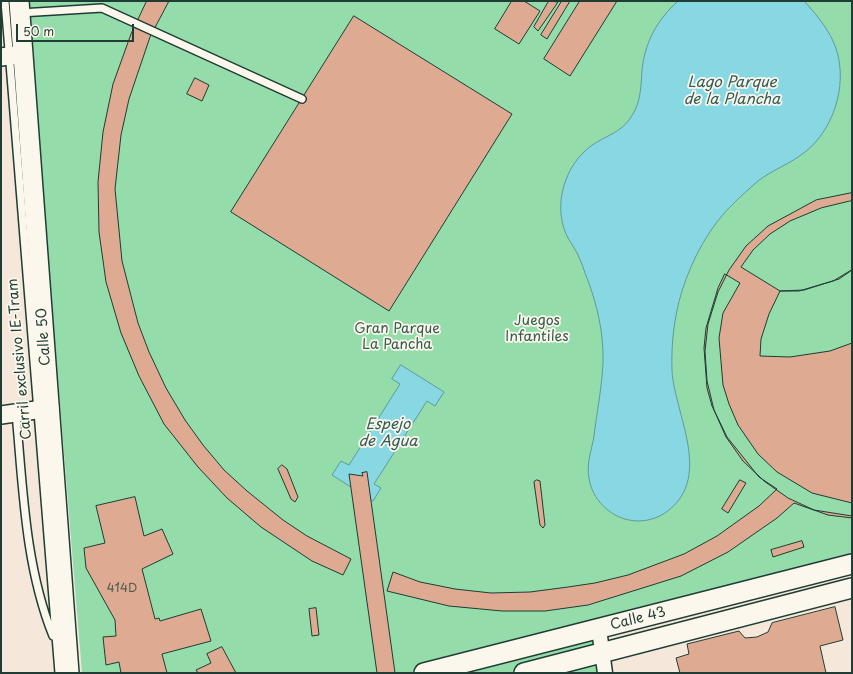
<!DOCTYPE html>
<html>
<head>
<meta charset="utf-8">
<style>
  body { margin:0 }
  #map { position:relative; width:853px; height:674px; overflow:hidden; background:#f5e8da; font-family:"Playpen Sans",sans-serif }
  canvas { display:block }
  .frame { position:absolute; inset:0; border:2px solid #1f3d34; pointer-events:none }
  .scale { position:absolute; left:16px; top:24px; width:118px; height:18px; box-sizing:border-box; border:2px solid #1f3d34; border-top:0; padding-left:5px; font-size:12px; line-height:14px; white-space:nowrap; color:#1f3d34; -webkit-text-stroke:3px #fbf7ec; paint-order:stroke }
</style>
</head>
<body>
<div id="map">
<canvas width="853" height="674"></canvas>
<div class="frame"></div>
<div class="scale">50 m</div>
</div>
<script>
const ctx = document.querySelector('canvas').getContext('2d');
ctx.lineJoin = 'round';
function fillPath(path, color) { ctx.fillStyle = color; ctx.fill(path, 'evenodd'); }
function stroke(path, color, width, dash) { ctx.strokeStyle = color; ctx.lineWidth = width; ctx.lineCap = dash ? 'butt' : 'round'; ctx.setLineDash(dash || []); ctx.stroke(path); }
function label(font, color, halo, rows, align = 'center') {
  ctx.font = font + ' "Playpen Sans",sans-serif'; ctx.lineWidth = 3.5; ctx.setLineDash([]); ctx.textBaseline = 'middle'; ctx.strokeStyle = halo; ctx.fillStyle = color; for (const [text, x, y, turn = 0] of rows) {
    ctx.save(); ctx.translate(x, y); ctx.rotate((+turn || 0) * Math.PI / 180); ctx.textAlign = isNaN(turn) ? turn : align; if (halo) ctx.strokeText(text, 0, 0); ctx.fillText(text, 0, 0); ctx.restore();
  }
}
fillPath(new Path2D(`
  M27,1h825v556l-260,65 5,51h-515z`), '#94dcaa');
const water = new Path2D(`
  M678,1h126c11,12 22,25 29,40 17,36 3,87 -28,111 -15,12 -33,18 -47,29 -8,7 -16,14 -23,21 -25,23 -43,57 -53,89 -8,25 -11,54 -10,80 3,44 40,104 -3,139 -11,9 -26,13 -40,10 -20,-4 -37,-21 -40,-42 -3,-14 3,-29 5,-42 3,-25 8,-49 9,-74 1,-28 -6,-58 -16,-84 -3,-7 -5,-15 -9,-23 -3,-7 -9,-14 -12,-21 -13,-30 -1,-69 25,-88 17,-12 32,-13 43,-34 7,-13 7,-27 8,-42 3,-28 15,-50 36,-69z
  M401,365l43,27 -9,14 -8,-5 -53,83 7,4 -8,13 -41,-26 9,-14 8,4 51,-81 -8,-5z`);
fillPath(water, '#88d8e4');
stroke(water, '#5e9a9e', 1);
const building = new Path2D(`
  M147,1h22l-19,36 -21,62 -8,36 -6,54 7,72 16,62 11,29 17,36 19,32 18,25 21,25 23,21 36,29 24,16 44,23 -8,16 -31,-14 -51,-34 -34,-29 -29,-31 -34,-43 -25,-48 -18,-43 -15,-51 -7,-50 -1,-50 5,-50 10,-48 18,-50z
  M512,1h12l16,10 -21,33 -24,-15z
  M549,1l9,1 -20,29 -4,-4z
  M562,1h8l-23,38 -6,-4z
  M580,1h37l-47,75 -26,-17z
  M354,16l158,98 -123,197 -158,-99z
  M195,78l14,7 -7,16 -15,-7z
  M852,193v323l-38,-6 -26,-12 -24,-17 -21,-20 -17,-24 -12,-27 -7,-29 -2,-30 3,-27 10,-32 11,-22 17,-24 22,-20 48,-26z
  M850,201h2v69l-13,9 -35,11 -24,1 -39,-24 12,-17 17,-16 20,-13 31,-13z
  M852,270v73l-22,8 -40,6 -30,-1 1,-17 8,-25 11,-23h19l34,-10z
  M725,274l15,9 -17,30 -4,25 4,47 6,19 9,21 20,29 19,18 35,21 40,10v15l-24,-3 -34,-12 -17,15 -49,34 -47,24 -93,29 -43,6h-43l-53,-5 -62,-15 6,-19 27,10 35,7 36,4 39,-1 38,-5 27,-4 33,-8 56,-21 33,-18 42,-30 18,-17 -18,-12 -32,-40 -15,-31 -5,-18 -3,-40 2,-20 12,-40z
  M282,465l5,4 11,28 -3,5 -4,-3 -13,-30z
  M367,472l28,201h-18l-28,-199 14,2 -1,-3z
  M537,480l3,1 5,44 -2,3 -3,-3 -6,-43z
  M740,480l6,3 -18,30 -6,-4z
  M135,497l9,39 18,-7 11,25 -31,15 13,50 4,-1 1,3 41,-12 10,32 -49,13 5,19h-46l-2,-11 -13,3 -3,-28 13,-1 -1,-16 -29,-52 -2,-20 21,-5 -9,-37z
  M802,541l2,6 -31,10 -2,-7z
  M835,607l8,33 -23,6 6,27h-146l-4,-15 13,-4 -2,-10 52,-13 6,7 12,-1 11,-5 4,-9z
  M316,608l3,27 -7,1 -3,-27z
  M222,647l14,26h-38l-2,-3 15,-7 -4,-9z`);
fillPath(building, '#deab92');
stroke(building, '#1f3d34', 1);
const service = new Path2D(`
  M5,1l54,672
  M20,13l82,-5 200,91
  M16,413c7,75 9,153 37,223`);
const minor = new Path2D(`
  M599,629l6,44`);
const tertiary = new Path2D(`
  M1,57l22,-3
  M1,415l49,-7`);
const secondary = new Path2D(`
  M19,1l50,672
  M424,673l428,-109
  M524,673l328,-85`);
stroke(service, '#1f3d34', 10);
stroke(minor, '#1f3d34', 17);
stroke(tertiary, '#1f3d34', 20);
stroke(secondary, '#1f3d34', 22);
stroke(service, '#fbf7ec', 7);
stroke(minor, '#fbf7ec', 14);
stroke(tertiary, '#fbf7ec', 17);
stroke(secondary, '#fbf7ec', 19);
label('12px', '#4f584c', null, [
  ["414D",122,589]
]);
label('14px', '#365d4c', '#fbf7ec', [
  ["Juegos",537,321],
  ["Infantiles",537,337],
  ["Gran Parque",397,329],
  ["La Pancha",397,345]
]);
label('14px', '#1f3d34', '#fbf7ec', [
  ["Calle 50",44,337,-94],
  ["Carril exclusivo IE-Tram",20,359,-95],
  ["Calle 43",638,619,-14]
]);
label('italic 15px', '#345c57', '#fbf7ec', [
  ["Lago Parque",732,83],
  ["de la Plancha",732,100],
  ["Espejo",388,425],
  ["de Agua",388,442]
]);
</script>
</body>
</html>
